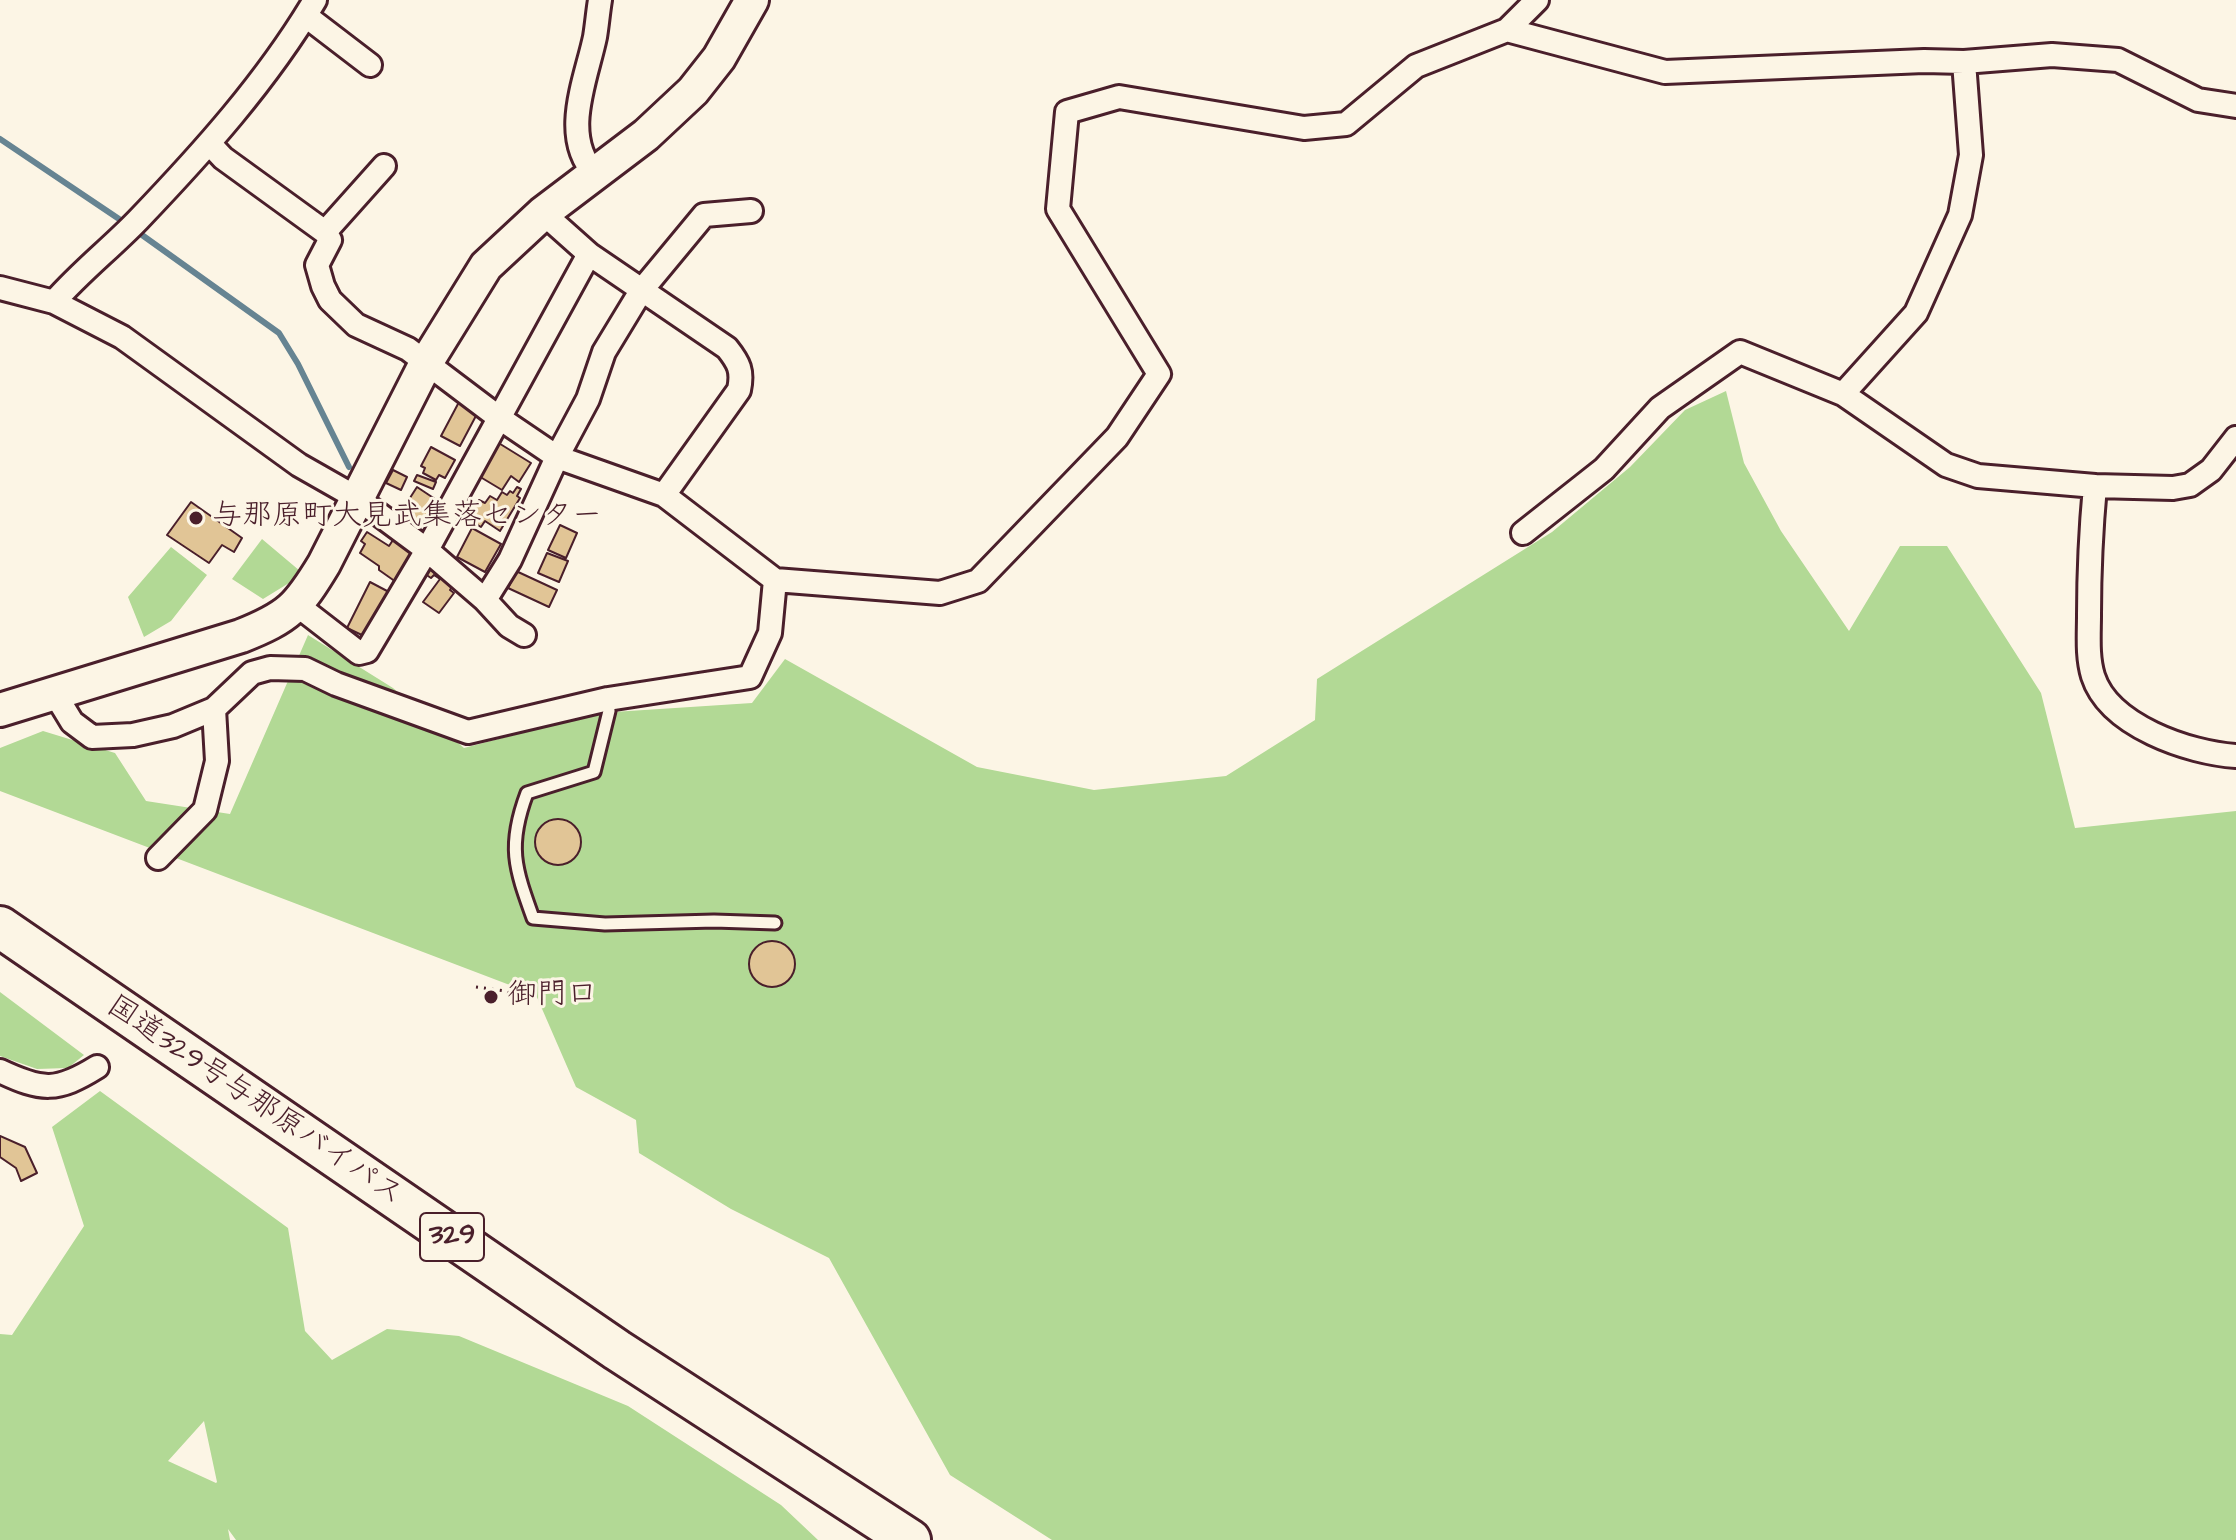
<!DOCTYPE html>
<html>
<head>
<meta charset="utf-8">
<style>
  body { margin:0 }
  canvas { display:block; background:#fcf5e5 }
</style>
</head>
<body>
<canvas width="2236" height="1540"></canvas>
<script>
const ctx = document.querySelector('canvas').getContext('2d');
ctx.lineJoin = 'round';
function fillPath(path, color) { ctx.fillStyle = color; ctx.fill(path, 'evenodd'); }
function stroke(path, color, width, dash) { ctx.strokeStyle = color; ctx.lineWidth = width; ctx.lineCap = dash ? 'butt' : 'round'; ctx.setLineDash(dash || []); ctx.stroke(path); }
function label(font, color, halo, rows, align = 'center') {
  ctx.font = font + ' "Architects Daughter","Klee One",sans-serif'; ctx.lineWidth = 6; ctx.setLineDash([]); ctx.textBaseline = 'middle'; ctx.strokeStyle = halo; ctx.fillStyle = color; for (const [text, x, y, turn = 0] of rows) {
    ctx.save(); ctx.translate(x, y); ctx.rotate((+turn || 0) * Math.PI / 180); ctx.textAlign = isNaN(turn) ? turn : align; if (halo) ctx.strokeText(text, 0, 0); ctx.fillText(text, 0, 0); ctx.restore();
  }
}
fillPath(new Path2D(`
  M1726,391l18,72 37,68 68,100 51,-85h47l94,147 34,135 161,-17v729h-1184l-102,-65 -121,-217 -98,-49 -92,-56 -3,-33 -60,-33 -40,-92 -536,-204v-43l43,-17 72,22 31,48 84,13 78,-179 85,53 71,60 134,-35 154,-10 33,-44 192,108 117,23 132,-14 89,-56 2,-41 235,-147 78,-65 55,-57z
  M262,539l38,32 -11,12 -26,16 -31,-20z
  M171,547l36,28 -36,46 -27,16 -16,-40z
  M0,992l84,63 -16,13 -31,1 -37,-13z
  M100,1091l188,137 17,103 27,29 55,-31 72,7 169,70 153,99 37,35h-582l-8,-11 2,11h-230v-206l12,1 72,-109 -32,-99zM204,1421l13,61 -1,1 -48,-22z`), '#b2d995');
stroke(new Path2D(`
  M0,139l125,84
  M142,235l137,98 19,31 51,103`), '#668492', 6);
const building = new Path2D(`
  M459,402l19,10 -18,34 -19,-10z
  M497,442l34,21 -12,19 -8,-6 -9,14 -25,-15z
  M431,447l24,13 -10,18 -6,-3 -3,5 -13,-7 2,-5 -4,-2z
  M393,470l14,7 -6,13 -15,-7z
  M417,475l19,7 -3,7 -19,-8z
  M417,487l21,14 -19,28 -20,-14z
  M517,487l4,2 -4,7 3,2 -20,33 -15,-10 -4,6 -23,-14 7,-10 4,2 3,-5 5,3 2,-3 6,3 5,-7 7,4 5,-8 5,3 3,-4 3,2z
  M191,502l51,36 -8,14 -12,-7 -13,18 -42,-28z
  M560,525l17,8 -11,25 -18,-8z
  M472,528l29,16 -16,28 -28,-15z
  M367,532l22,14 4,-6 21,15 -18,27 -17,-12v-4l-19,-13 5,-9 -4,-3z
  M547,553l21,8 -9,21 -21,-9z
  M429,562l26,20 -5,8 4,3 -15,20 -16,-11 17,-23 -6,-4 -3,3 -9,-6z
  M516,571l41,19 -8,17 -41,-19z
  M370,582l19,10 -23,45 -19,-9z
  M535 842a23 23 0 1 1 46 0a23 23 0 1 1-46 0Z
  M749 964a23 23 0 1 1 46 0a23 23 0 1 1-46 0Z
  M0,1136l25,11 12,26 -16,8 -5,-13 -16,-11z`);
fillPath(building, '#e1c596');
stroke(building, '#4a1f2b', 2);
const lane = new Path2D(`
  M608,699l1,12 -15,61 -67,21c-20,53 -12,75 6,125l72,6 109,-3 61,2`);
const street = new Path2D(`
  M306,16l64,49
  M1507,30l158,42 259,-11 40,1 88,-7 66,5 80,40 38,6
  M209,143l14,15 102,74 5,8 -13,25 6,21 7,14 26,25 52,24 90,68 59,40 107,38 111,85 165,13 38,-12 139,-144 42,-63 -101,-165 9,-97 52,-15 185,31 42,-4 70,-58 91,-36 30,-30
  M595,174c-35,-38 -9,-94 0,-137 2,-12 3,-25 5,-37
  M543,213l46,41 138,94c12,15 16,23 12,42l-75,105
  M325,232l59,-66
  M0,288l54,14 68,35 177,128 58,33 70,52 58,50 24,26 15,9
  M54,302c26,-30 57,-54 84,-82 65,-68 129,-139 177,-220
  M1843,394l73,-81 44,-98 11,-60 -7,-93
  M2095,486c-4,43 -6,85 -6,129 0,20 -2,41 4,61 16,50 96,77 143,80
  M1523,533l81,-64 56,-61 80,-56 103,42 103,71 32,11 117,10 78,2 17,-3 21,-15 25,-32
  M485,600l25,-40 47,-103 31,-58 16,-47 37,-61 63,-76 47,-4
  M297,605l62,48 8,-2 60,-101 162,-296
  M55,694l17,28 20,15 41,-2 40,-9 41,-17 38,-36 18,-5 35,1 31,15 132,48 140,-33 142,-22 20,-44 5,-53
  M158,858l47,-48 12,-49 -3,-52
  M0,1071c42,20 57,21 97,-4`);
const secondary = new Path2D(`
  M0,710l241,-74c48,-19 57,-29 83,-72l102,-201 60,-97 57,-53 103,-78 47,-44 26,-33 33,-58`);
const highway = new Path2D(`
  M0,927l617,423 293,190`);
stroke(lane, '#4a1f2b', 17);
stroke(street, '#4a1f2b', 28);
stroke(secondary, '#4a1f2b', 38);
stroke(highway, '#4a1f2b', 46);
stroke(new Path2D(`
  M476,987l30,4 22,13`), '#4a1f2b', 3, [2, 6]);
stroke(lane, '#fcf5e5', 11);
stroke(street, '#fcf5e5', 22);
stroke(secondary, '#fcf5e5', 32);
stroke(highway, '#fcf5e5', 40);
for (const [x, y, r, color] of [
  [196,518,8,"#4a1f2b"],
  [491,997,8,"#4a1f2b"]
]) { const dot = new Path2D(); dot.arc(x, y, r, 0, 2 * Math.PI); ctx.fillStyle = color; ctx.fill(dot); stroke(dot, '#fcf5e5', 3); }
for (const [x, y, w] of [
  [452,1237,64]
]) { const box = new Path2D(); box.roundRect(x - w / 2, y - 24, w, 48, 6); ctx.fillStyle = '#fcf5e5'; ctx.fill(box); stroke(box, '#4a1f2b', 2); }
label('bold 28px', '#4a1f2b', null, [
  ["329",452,1237]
]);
label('30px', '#4a1f2b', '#fcf5e5', [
  ["与那原町大見武集落センター",212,518],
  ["御門口",507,997]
], 'left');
label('30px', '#4a1f2b', '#fcf5e5', [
  ["国道329号与那原バイパス",254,1102,34]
]);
</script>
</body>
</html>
